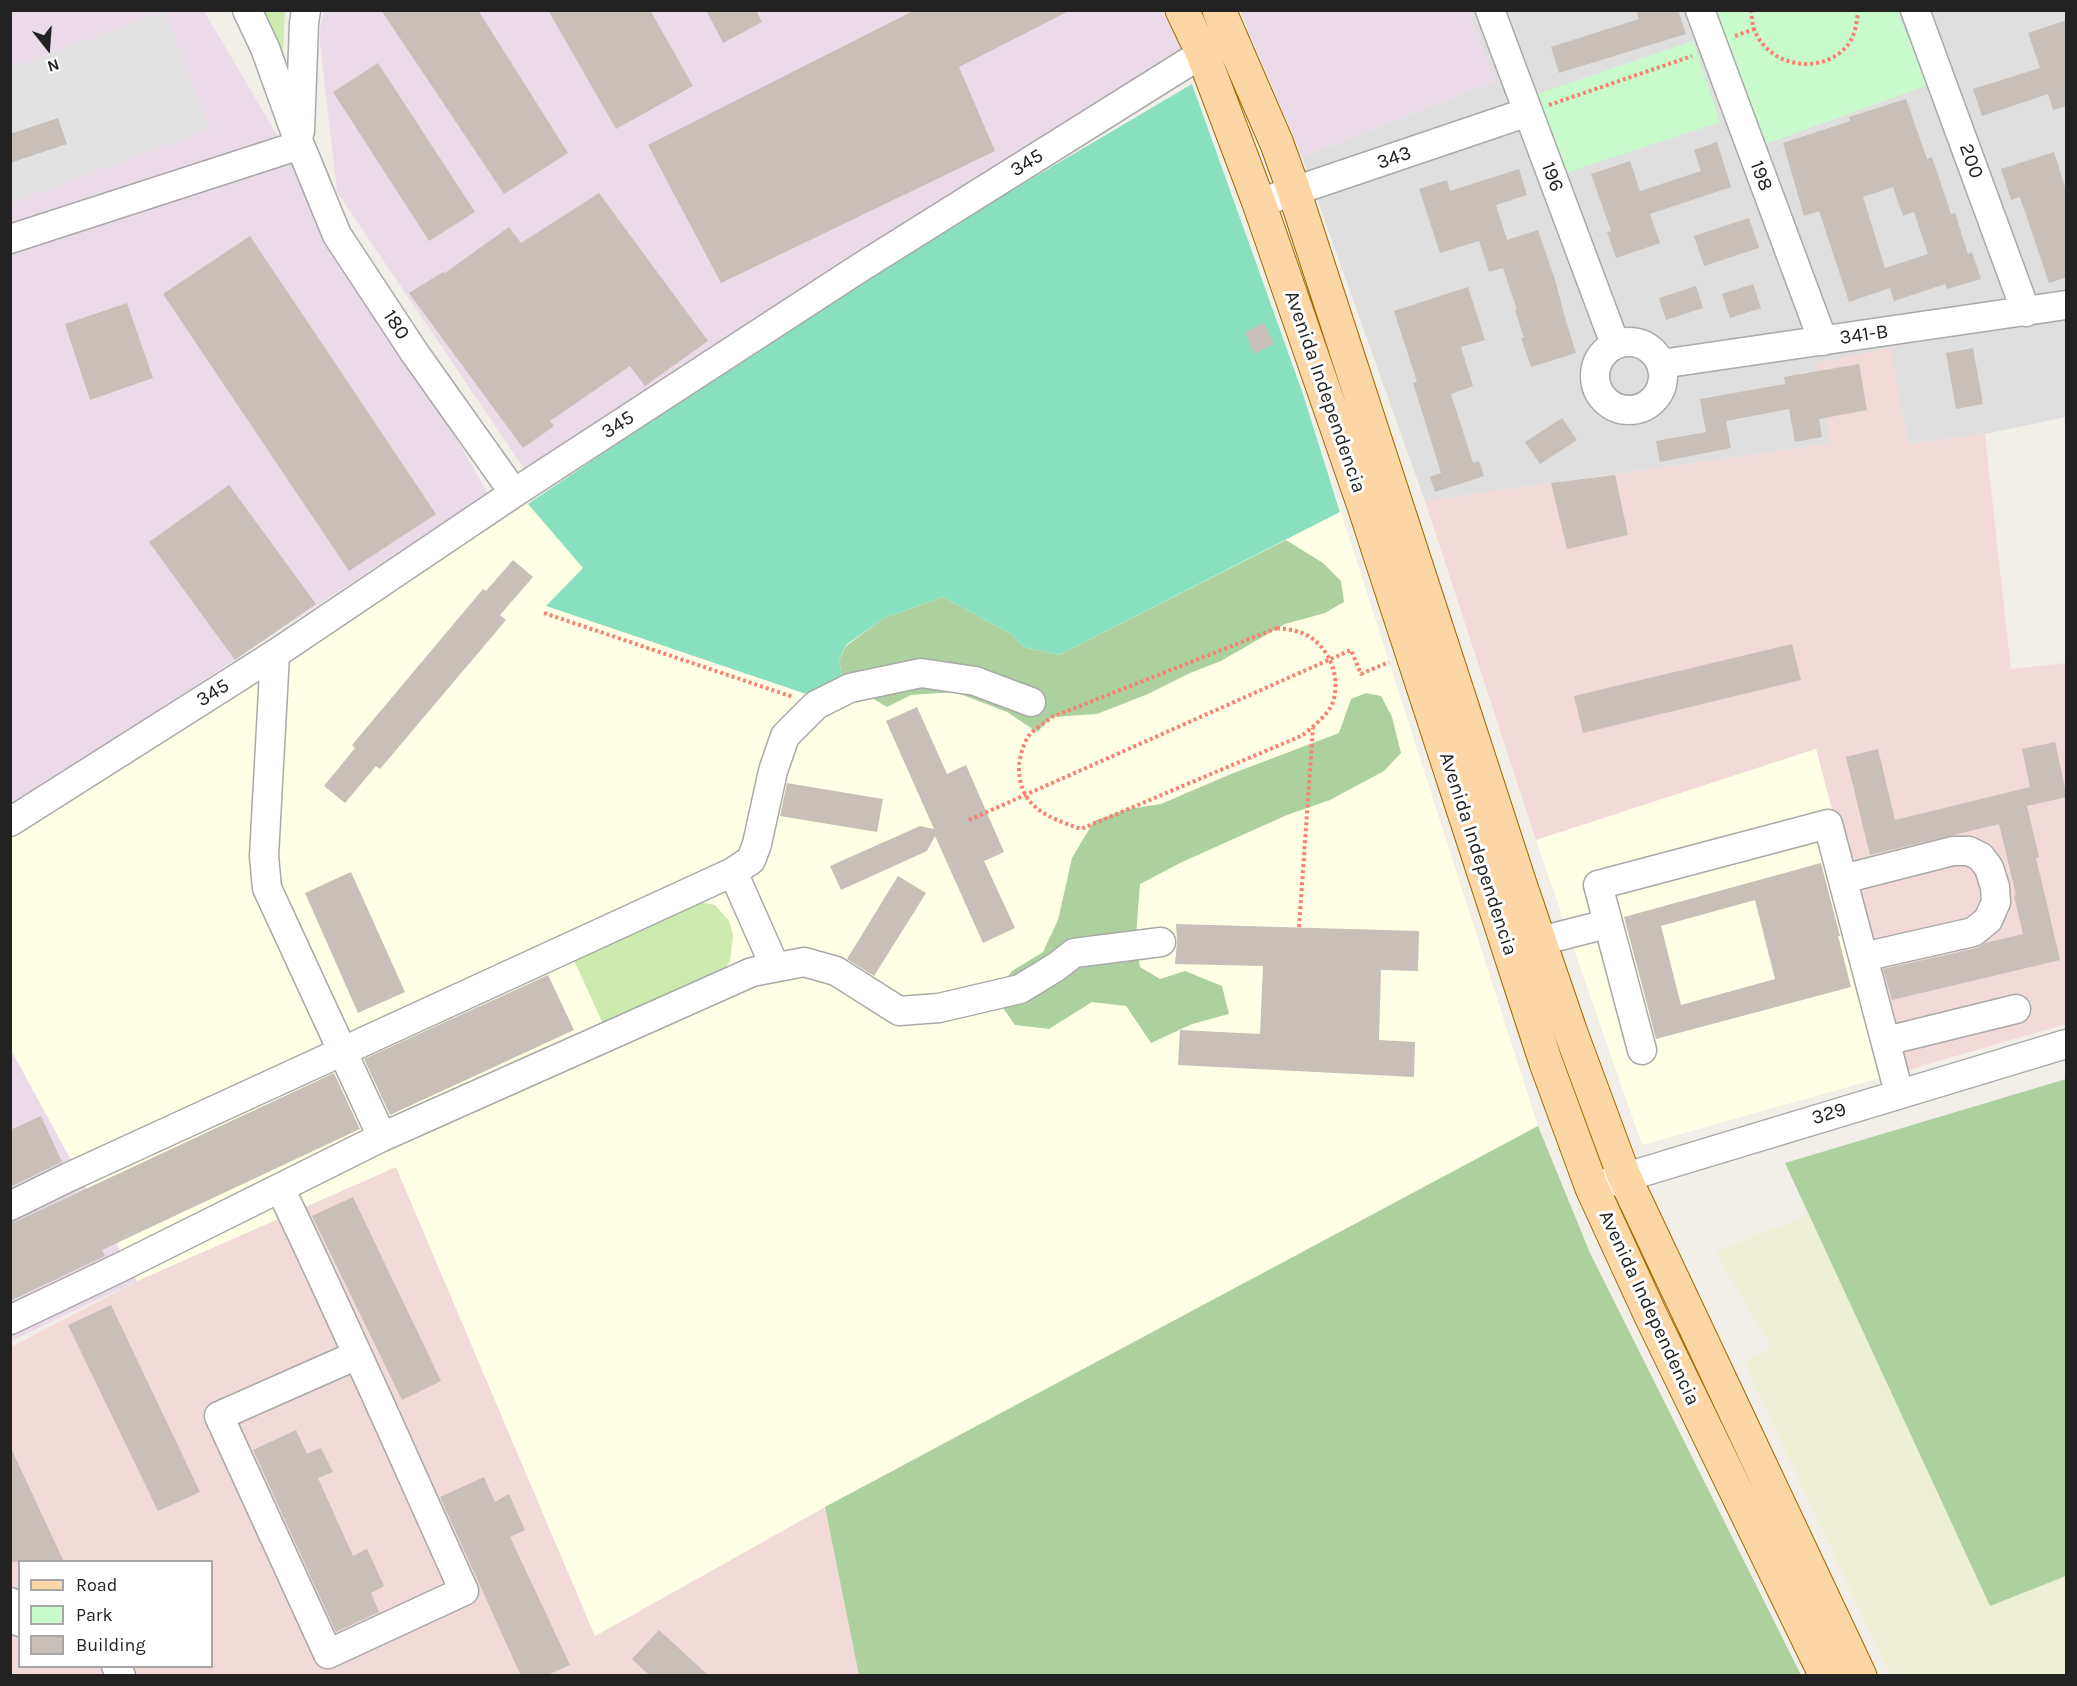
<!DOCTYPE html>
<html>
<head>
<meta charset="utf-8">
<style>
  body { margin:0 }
  #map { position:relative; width:2077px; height:1686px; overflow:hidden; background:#f2efe9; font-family:Karla,sans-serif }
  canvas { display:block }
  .frame { position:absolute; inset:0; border:12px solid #222; pointer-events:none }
  .legend { position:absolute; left:18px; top:1560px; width:195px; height:108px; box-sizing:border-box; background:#fff; border:2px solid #a7a7a7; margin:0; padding:8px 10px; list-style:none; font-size:18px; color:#222 }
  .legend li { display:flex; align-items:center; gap:12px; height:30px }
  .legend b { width:30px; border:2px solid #a7a7a7 }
  .north { position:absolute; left:18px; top:18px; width:60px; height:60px; -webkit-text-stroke:4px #fff; paint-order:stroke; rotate:163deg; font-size:16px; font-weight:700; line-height:24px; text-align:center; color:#222 }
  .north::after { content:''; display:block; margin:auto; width:21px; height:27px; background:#222; clip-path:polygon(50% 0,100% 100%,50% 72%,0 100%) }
</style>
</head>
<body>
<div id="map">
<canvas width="2077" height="1686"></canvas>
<div class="frame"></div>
<ul class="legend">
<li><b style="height:8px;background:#fcd6a4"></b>Road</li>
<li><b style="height:16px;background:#c8facc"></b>Park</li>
<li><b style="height:16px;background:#c7bfb8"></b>Building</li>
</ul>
<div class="north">N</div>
</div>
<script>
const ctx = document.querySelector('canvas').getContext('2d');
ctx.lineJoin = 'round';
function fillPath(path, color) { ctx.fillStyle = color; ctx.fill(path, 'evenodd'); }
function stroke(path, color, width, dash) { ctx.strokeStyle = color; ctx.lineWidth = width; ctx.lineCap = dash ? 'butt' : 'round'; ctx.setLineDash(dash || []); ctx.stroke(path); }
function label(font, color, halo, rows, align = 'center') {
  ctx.font = font + ' Karla,sans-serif'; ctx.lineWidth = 6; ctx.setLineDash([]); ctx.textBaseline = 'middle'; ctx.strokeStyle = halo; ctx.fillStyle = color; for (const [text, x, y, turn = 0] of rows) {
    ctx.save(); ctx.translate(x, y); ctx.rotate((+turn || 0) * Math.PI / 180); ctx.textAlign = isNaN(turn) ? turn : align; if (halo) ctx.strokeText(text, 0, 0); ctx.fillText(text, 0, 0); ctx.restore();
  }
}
fillPath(new Path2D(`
  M1468,11h598v406l-81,17 -77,10 -19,-96 -59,96 -405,57 -123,-344 193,-76z`), '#e0dfdf');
fillPath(new Path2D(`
  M1890,348l18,96 77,-10 26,235 55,-6v361l-165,48 -85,-323 -280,91 -111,-339 405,-57 -14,-81z
  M396,1167l199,469 230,-129 35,168 -849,1v-329l126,-66zM20,1562h192v104h-192z`), '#f2dad9');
fillPath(new Path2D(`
  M324,10h838l20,39 -655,424 -190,-281 -18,-159z
  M11,11h193l284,482 -477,314z
  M1240,11h228l27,70 -193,76z
  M10,1049l127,232 -126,60h-1z`), '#ebdbe8');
fillPath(new Path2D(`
  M1192,84l111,310 235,732 -713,381 -230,129 -199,-469 -259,114 -126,-232v-217l517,-328 322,-218z
  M1816,749l85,323 -259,73 -106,-305z`), '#ffffe5');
fillPath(new Path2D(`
  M1809,1214l181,392 76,-30v99h-176l-145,-311 26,-18 -56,-94z`), '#eef0d5');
fillPath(new Path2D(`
  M256,11h29l-3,56z
  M696,901l19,4 14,16 4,14 -3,27 -11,12 -115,52 -31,-68z`), '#cdebb0');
fillPath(new Path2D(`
  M1286,540l37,23 18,18 3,21 -19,11 -40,11 -64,37 -31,12 -42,21 -51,20 -45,3 -15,15 -30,-20 -52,-20 -44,3 -24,12 -44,-26 -4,-20 7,-15 38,-28 59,-21 67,36 14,14 35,8z
  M1366,693l15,3 11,21 9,36 -17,18 -54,29 -43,15 -105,47 -42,22 -4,52 4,31 20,12 25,-8 37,15 7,28 -37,10 -41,19 -25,-37 -34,-4 -43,27 -34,-4 -21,-30 18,-24 31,-19 15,-32 14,-62 22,-37 34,-12 33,-5 70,-30 108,-41 12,-34z
  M2066,1079v497l-76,30 -205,-443z
  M1538,1126l52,127 211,422h-942l-34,-168z`), '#add19e');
fillPath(new Path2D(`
  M1715,11h182l31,74 -163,59z
  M1693,41l27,81 -157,52 -26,-80z`), '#c8facc');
fillPath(new Path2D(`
  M1192,84l111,310 37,118 -281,143 -35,-8 -14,-14 -67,-36 -59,21 -38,27 -7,16 4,20 -28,16 -269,-91 37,-38 -55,-64 322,-218z`), '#88e0be');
fillPath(new Path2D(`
  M165,11l44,118 -198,74v-135z`), '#e2e2e2');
fillPath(new Path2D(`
  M381,10h97l90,143 -64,41z
  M548,10h102l43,76 -77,43z
  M706,10h50l6,12 -39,21z
  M915,10h156l-112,57 36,84 -274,132 -73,-138z
  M1636,10h42l8,24 -127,39 -8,-26 88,-28z
  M2067,20v86l-14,4 -5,-16 -66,22 -9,-27 67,-21 -12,-35z
  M378,63l97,149 -46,29 -96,-149z
  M1906,99l21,60 5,-2 19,57 4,-1 13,41 4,-2 9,27 -34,10 -2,-5 -51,17 -4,-13 -41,14 -30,-91 -15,5 -21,-73 67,-22 -1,-4zM1893,187l10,29 11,-4 14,42 -43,14 -22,-71z
  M58,118l9,26 -57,19v-29z
  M1717,142l14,45 -81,27 10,29 -44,15 -9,-26 4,-1 -20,-57 39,-13 10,30 61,-20 -7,-21z
  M2054,152l13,41v84l-18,6 -29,-86 -9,3 -10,-31z
  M1519,169l8,26 -31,10 11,35 31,-10 18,53 9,35 11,35 -45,14 -10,-29h3l-9,-28h2l-14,-42 -14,4 -10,-31 -39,12 -21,-64 28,-9 3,11z
  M599,193l109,148 -63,45 -15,-20 -80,55 4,5 -31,22 -114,-155 34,-21 2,1 64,-46 12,16z
  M1749,218l10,30 -55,18 -10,-30z
  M250,236l186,278 -87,57 -186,-277z
  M1753,284l8,24 -31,10 -8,-24z
  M1696,286l7,22 -37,12 -7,-22z
  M1468,287l17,53 -24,7 12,39 -22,8 22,69 6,-2 5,15 -49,16 -5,-15 11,-4 -28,-90 4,-1 -23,-71z
  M127,303l26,75 -63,22 -25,-76z
  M1264,323l10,21 -20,10 -9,-22z
  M1973,348l10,56 -27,5 -10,-56z
  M1859,364l8,46 -48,9 3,18 -27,5 -6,-33 -63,12 5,27 -71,14 -4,-21 50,-9 -6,-33 85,-15 -1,-7z
  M1562,418l15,22 -37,24 -15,-22z
  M1615,475l13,60 -61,14 -16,-66z
  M229,485l87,119 -81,56 -86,-118z
  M513,560l20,17 -33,38 6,5 -126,149 -4,-3 -31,37 -21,-17 31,-38 -3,-3 131,-156 3,2z
  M1792,644l9,36 -218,53 -9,-37z
  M917,707l30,67 19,-9 38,87 -20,9 31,67 -32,15 -48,-107 -8,15 -86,39 -11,-24 90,-40 14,3 -48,-108z
  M2055,742l12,55 -40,9 12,51 -3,1 24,102 -168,40 -9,-31 94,-21 8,-5 38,-9 -9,-38 2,-1 -17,-71 -129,31 -24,-98 32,-8 17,71 135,-33 -8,-38z
  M787,783l96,16 -6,33 -97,-16z
  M1821,863l19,73h-2l13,51 -195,52 -32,-122zM1755,900l20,79 -94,26 -20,-79z
  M351,872l54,120 -47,21 -53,-120z
  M898,876l28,17 -52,83 -27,-17z
  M1176,924l243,7 -1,40 -37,-1 -2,70 36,2 -1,35 -236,-12 2,-35 80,4 3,-68 -88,-2 2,-23z
  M548,975l26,55 -184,85 -26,-56z
  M334,1073l26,56 -258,121 3,6 -95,45v-79l7,-1z
  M41,1116l21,46 -52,25v-57z
  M353,1197l88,184 -39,19 -90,-184z
  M111,1305l89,187 -42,19 -90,-186z
  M296,1430l11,24 14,-6 12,24 -15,6 35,78 14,-7 17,37 -13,7 8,19 -43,20 -83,-182z
  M10,1446l54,116h-54z
  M484,1477l11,25 14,-8 16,36 -15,7 60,128 -25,11h-24l-81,-179z
  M659,1630l50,46h-59l-18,-17z`), '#c7bfb8');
const minor = new Path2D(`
  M247,10l18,38 35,97 37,90 77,117 100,141
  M1490,10l125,334
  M1700,10l123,331
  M1915,10l111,302
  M300,131l4,-108 2,-13
  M1259,203l269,-91
  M10,239l290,-94
  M1595 376a34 34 0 1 1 68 0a34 34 0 1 1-68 0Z
  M1661,364l405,-59
  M10,822l265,-168 239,-161 344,-224 364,-228
  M733,872l42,95
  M1843,879l110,-28h16l12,6 8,11 6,19 1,15 -8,18 -15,12 -110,25
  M1540,941l67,-17
  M1886,1041l130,-32
  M1642,1050l-44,-165 230,-61 71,269
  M382,1137l370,-165 52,-10 32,9 63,40 40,-3 81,-19 36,-22 18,-14 87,-11
  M1603,1184l463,-140
  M280,1188c64,133 123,268 184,403l-136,63 -109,-238 138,-61
  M10,1206l59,-29 664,-305 18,-12 6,-16 16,-73 12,-35 31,-31 34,-17 71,-15 54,8 56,21
  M10,1320l109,-52 263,-131 -115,-249 -3,-32 11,-202
  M10,1602l10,20
  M116,1666l5,10`);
const major = new Path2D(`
  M1182,10l20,42 57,151 106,306 181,554 46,125 58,126 176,362
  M1219,10l58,134 17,47 227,696 50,146 53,143 236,500`);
stroke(minor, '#a9a9a9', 31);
stroke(major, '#a06b00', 35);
stroke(new Path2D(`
  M1751,10c1,6 1,14 3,19 14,38 67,47 93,17 8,-10 10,-23 11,-36
  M1735,36l19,-7
  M1549,105l143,-49
  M544,613l249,84
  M1277,628c6,1 13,1 19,3 30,8 46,42 37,71 -4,12 -22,27 -32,34l-220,93c-34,-12 -63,-22 -62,-64 1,-9 5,-24 11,-31 6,-6 15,-11 22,-17z
  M969,820l382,-170 10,24 28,-12
  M1299,927l14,-199`), '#fa8072', 4, [3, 3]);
stroke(minor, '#fff', 28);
stroke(major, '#fcd6a4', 33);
label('20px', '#222', '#fff', [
  ["343",1394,158,-19],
  ["200",1971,161,70],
  ["345",1027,163,-32],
  ["198",1761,176,69],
  ["196",1552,177,69],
  ["180",396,325,57],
  ["341-B",1864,335,-8],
  ["Avenida Independencia",1325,392,71],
  ["345",618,425,-33],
  ["345",213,693,-32],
  ["Avenida Independencia",1478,854,72],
  ["329",1829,1114,-17],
  ["Avenida Independencia",1649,1308,65]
]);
</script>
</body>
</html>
